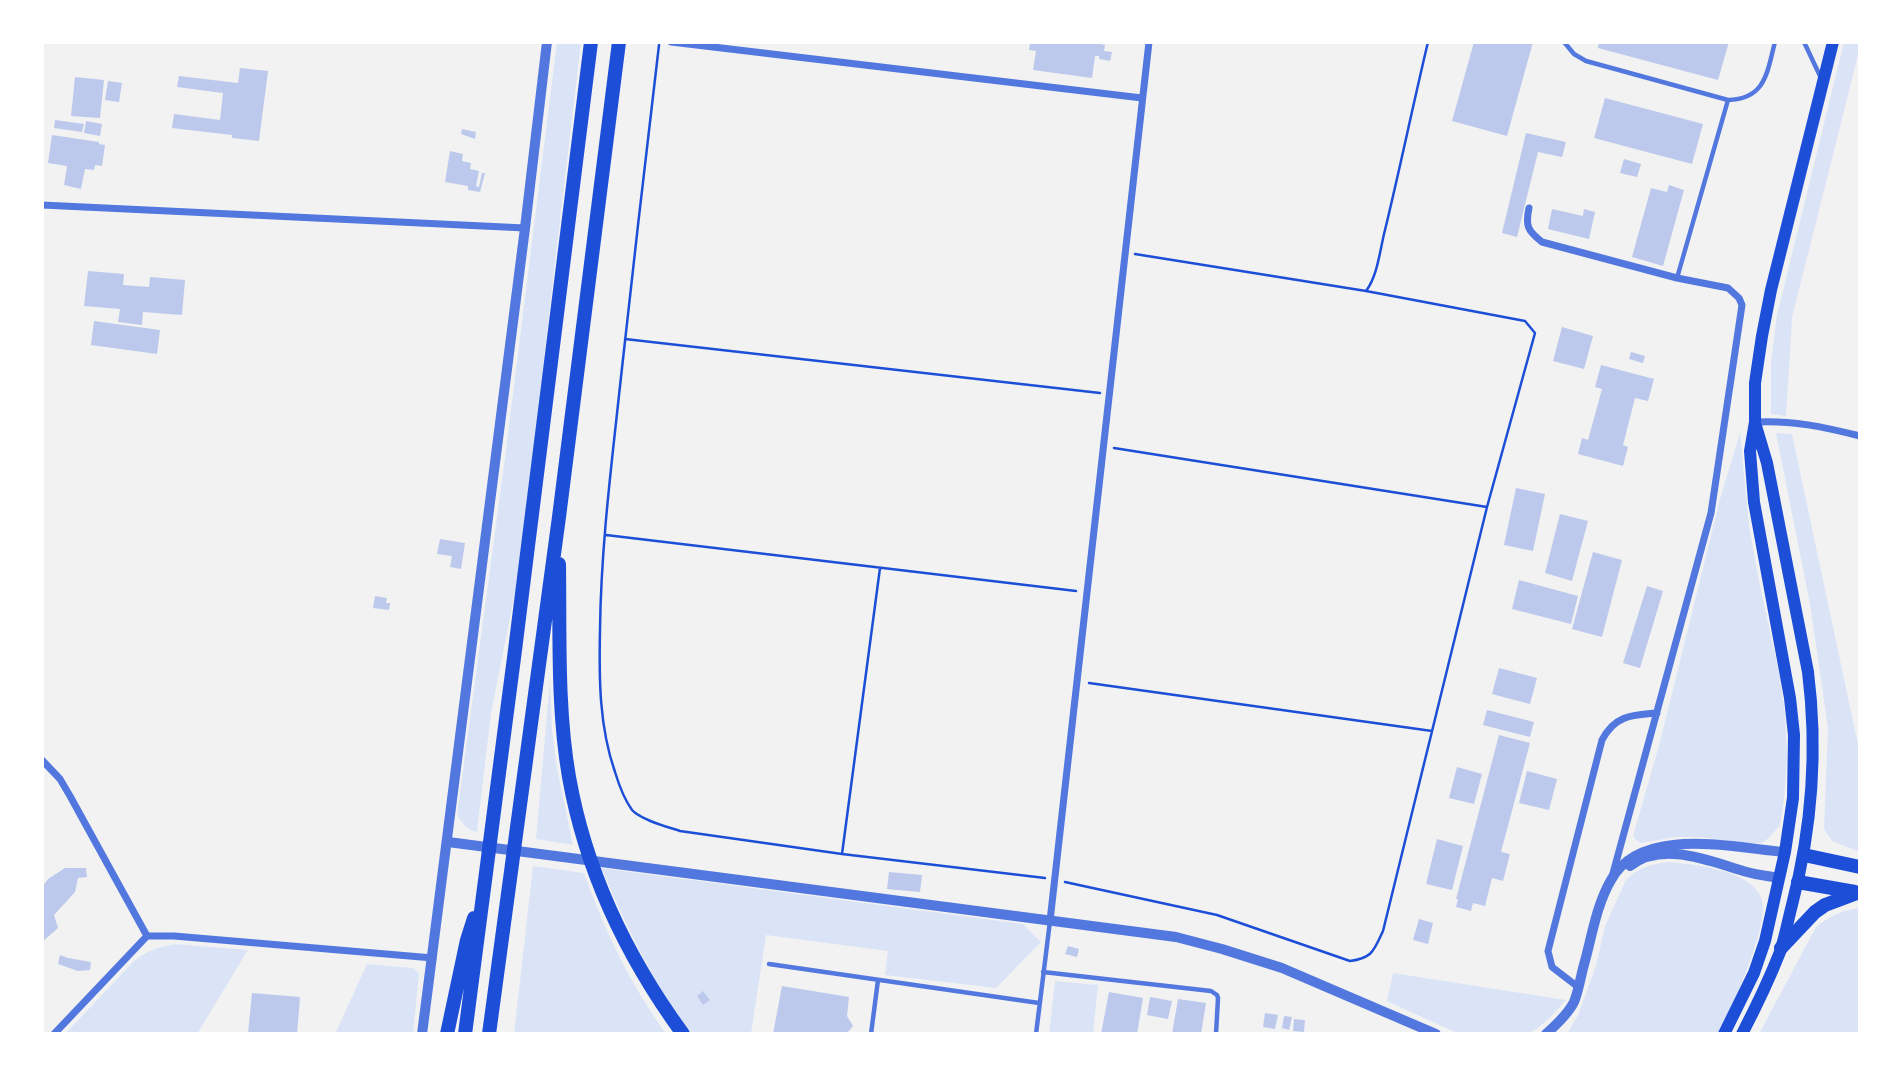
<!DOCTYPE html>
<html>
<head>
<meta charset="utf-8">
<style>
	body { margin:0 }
	#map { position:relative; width:1902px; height:1076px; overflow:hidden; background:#f2f2f2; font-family:Barlow,sans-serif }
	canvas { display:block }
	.frame { position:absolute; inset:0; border:44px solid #fff; pointer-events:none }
</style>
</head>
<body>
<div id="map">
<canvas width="1902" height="1076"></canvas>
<div class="frame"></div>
</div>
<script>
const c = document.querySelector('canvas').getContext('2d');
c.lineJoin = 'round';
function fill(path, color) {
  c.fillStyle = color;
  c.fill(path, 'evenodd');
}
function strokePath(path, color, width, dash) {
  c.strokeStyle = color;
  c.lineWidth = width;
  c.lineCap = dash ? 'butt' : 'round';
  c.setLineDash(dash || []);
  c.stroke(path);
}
fill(new Path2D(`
	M 557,42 L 581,42 L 518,578 L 491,713 L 477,832 C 467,830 463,824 457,815 L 504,465 Z
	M 1844,42 L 1860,42 L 1860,47 L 1792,318 L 1786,416 L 1771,414 L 1771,362 L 1777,315 Z
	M 1740,433 L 1749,526 L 1759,581 L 1779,673 L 1785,713 L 1787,756 L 1784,800 L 1780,825 L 1769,838 L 1761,843 L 1750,844 L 1698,837 L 1676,837 L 1641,843 L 1636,840 L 1633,836 L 1660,742 L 1720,499 Z
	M 1776,433 L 1792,434 L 1860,754 L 1860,852 L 1832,841 L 1824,829 L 1828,728 L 1810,604 Z
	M 550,680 L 552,730 L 557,768 L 573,845 L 536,839 Z
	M 1668,862 C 1693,864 1750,870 1761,897 C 1772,922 1731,1009 1718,1034 L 1567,1034 L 1578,1015 L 1596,966 L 1605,926 L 1625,882 C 1635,868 1652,864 1668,862 Z
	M 533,866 L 584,873 C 604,930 631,985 666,1034 L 514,1034 Z
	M 601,868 L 1023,924 L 1041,942 L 996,988 L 885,975 L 888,951 L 766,935 L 751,1034 L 693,1034 C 652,984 627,926 601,868 Z
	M 1860,908 L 1860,1034 L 1759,1034 L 1816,927 C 1830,916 1842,910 1860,908 Z
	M 175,944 L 248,950 L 197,1034 L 65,1034 L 134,961 C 148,950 159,947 175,944 Z
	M 367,964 L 413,968 L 419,973 L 413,1034 L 335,1034 Z
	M 1393,973 L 1566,1000 C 1555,1012 1543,1027 1527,1034 L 1459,1034 L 1387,1001 Z
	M 1055,981 L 1098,985 L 1093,1034 L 1049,1034 Z`), '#dbe4f7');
fill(new Path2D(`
	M 1037,42 L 1101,42 L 1100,44 L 1105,45 L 1104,51 L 1112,52 L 1110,61 L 1099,59 L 1099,56 L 1095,56 L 1092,78 L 1033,70 L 1036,51 L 1029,50 L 1030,43 L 1036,44 Z
	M 1474,42 L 1533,42 L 1507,136 L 1452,121 Z
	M 1599,42 L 1729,42 L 1718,80 L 1598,48 Z
	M 240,68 L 268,71 L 259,141 L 232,138 L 232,135 L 172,128 L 174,114 L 220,120 L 223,93 L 177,87 L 179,76 L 238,83 Z
	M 75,77 L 104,80 L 100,118 L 71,116 Z
	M 108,81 L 122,83 L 119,102 L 105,100 Z
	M 1605,98 L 1703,124 L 1692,164 L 1594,138 Z
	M 55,120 L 84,124 L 82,132 L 54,128 Z
	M 86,121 L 102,124 L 100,136 L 84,133 Z
	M 462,129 L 476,132 L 475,139 L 461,134 Z
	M 1526,133 L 1566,142 L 1562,157 L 1538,152 L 1517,237 L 1502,233 Z
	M 52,135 L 99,142 L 99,144 L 105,145 L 102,166 L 95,165 L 94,170 L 85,169 L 81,189 L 64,185 L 67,166 L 48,163 Z
	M 450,151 L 463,154 L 462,161 L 471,163 L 470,169 L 479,171 L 476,186 L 479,187 L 482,173 L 485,173 L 480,192 L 468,190 L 468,186 L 445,182 Z
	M 1624,159 L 1641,164 L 1637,177 L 1620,173 Z
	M 1669,185 L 1684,190 L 1663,266 L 1632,257 L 1651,188 L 1667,192 Z
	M 1552,209 L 1583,216 L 1584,209 L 1595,212 L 1589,239 L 1548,229 Z
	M 88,271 L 124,274 L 123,285 L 149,287 L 150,277 L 185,280 L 182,315 L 143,312 L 142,325 L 118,322 L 120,309 L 84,306 Z
	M 94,321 L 160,330 L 157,354 L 91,345 Z
	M 1562,327 L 1593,336 L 1584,369 L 1553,361 Z
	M 1631,352 L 1645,356 L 1643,363 L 1629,359 Z
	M 1601,365 L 1654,379 L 1648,401 L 1635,398 L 1623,445 L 1628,447 L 1623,466 L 1578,454 L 1582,438 L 1588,440 L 1602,389 L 1595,387 Z
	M 1516,488 L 1545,494 L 1533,551 L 1504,545 Z
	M 1560,514 L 1588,521 L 1572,581 L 1545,573 Z
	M 440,539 L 465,543 L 461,569 L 450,567 L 452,556 L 437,554 Z
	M 1593,552 L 1622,560 L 1602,637 L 1572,629 Z
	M 1519,580 L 1578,596 L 1571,624 L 1512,609 Z
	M 1647,586 L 1663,591 L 1640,668 L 1623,663 Z
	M 375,596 L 387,598 L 386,603 L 390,603 L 389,610 L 373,608 Z
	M 1499,668 L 1537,678 L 1530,704 L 1492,694 Z
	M 1487,710 L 1534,722 L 1530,737 L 1483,725 Z
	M 1499,735 L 1530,743 L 1501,852 L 1510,854 L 1503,881 L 1492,878 L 1485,906 L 1473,903 L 1471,911 L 1456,907 L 1458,899 L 1456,899 Z
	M 1457,767 L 1482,774 L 1474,804 L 1449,798 Z
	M 1527,771 L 1557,779 L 1549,810 L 1519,803 Z
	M 1437,839 L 1463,846 L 1452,890 L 1426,884 Z
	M 65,868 L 86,868 L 87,877 L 78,878 L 75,892 L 54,915 L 58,928 L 42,942 L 42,887 L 48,879 Z
	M 889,872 L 922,875 L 920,892 L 887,889 Z
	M 1419,919 L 1433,923 L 1428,944 L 1413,940 Z
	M 1068,946 L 1079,949 L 1077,957 L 1065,954 Z
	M 60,955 L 68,958 L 91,962 L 90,970 L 78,971 L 58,964 Z
	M 782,986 L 849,997 L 847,1016 L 853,1026 L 846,1034 L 773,1034 Z
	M 703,991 L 710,1000 L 703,1005 L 697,996 Z
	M 1109,992 L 1143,998 L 1137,1034 L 1101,1034 Z
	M 252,993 L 300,997 L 297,1034 L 248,1034 Z
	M 1150,997 L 1172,1001 L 1168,1019 L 1147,1015 Z
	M 1178,999 L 1206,1003 L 1201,1034 L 1172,1034 Z
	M 1265,1013 L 1278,1015 L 1275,1029 L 1263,1027 Z
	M 1284,1016 L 1292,1017 L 1289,1030 L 1282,1028 Z
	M 1294,1019 L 1305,1020 L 1304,1032 L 1293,1031 Z`), '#bdc9ec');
strokePath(new Path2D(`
	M 659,45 C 646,156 633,266 621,377 C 612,461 601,545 600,630 C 599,678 599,726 615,772 C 619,785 624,799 632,810 C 641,820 668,827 680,831 L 842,854 L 1045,878
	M 1135,254 L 1366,291 C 1378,275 1380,249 1385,230 C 1400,168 1413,105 1428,42
	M 625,339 L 1100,393
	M 1114,448 L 1487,507
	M 606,535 L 1076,591
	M 1089,683 L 1432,731
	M 842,854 L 880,568
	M 1065,882 L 1217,915 L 1350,961 C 1373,958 1374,950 1383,931 L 1487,507 L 1535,333 L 1525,321 L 1366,291`), '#1d4ed8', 2.5);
strokePath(new Path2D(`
	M 1564,42 L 1574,54 L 1586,61 L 1728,100 C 1766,99 1767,72 1775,42
	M 1804,42 L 1820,76
	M 1677,278 L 1728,100
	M 769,964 L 1039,1003
	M 1043,972 L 1211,991 L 1217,995 L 1218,998 L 1216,1034
	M 871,1034 L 878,980
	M 1036,1034 L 1050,921`), '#5277de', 4.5);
strokePath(new Path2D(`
	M 671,42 L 1142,98
	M 42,205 L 525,228
	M 1529,208 C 1525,226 1528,231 1542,242 L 1677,278 L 1728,288 L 1739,298 L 1742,305 L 1711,513 L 1612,877
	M 1755,422 C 1792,420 1824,427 1860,436
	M 42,760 L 60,779 L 70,796 L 147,936
	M 1050,921 L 1149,42
	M 1578,987 L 1552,967 L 1548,951 L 1602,740 C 1615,715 1632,715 1657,713
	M 54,1034 L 147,936 L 174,936 L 433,958`), '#5277de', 7);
strokePath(new Path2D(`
	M 448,842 L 1176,937 L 1222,949 L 1282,968 L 1436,1034
	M 1630,866 C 1663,840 1712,862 1747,872 C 1757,875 1768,876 1779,878
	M 422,1034 L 525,228 L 547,42
	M 1546,1034 C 1555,1026 1568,1014 1574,1002 C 1579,990 1581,974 1585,961 C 1592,935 1597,904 1611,880 C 1641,825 1733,848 1785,852`), '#5277de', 10);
strokePath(new Path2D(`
	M 1724,1034 L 1754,973 L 1765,941 L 1785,852 L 1793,798 L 1794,735 L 1790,698 L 1754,502 L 1750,451 L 1755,422 L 1755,383 L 1762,336 L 1771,290 L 1833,42
	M 1742,1034 C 1756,1007 1769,980 1780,952 C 1785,937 1788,920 1792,905 C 1812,828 1818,751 1808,672 L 1767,463 L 1756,426`), '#1d4ed8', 12);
strokePath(new Path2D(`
	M 559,564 C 560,634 557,708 569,777 C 586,873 626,956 683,1034
	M 1804,855 L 1860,867
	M 1798,882 L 1855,892
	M 1781,948 L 1815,912 L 1825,905 L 1857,893
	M 447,1034 L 467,940 L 474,918
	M 465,1034 L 515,650 L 591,42
	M 489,1034 L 559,517 L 619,42`), '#1d4ed8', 14);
</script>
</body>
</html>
